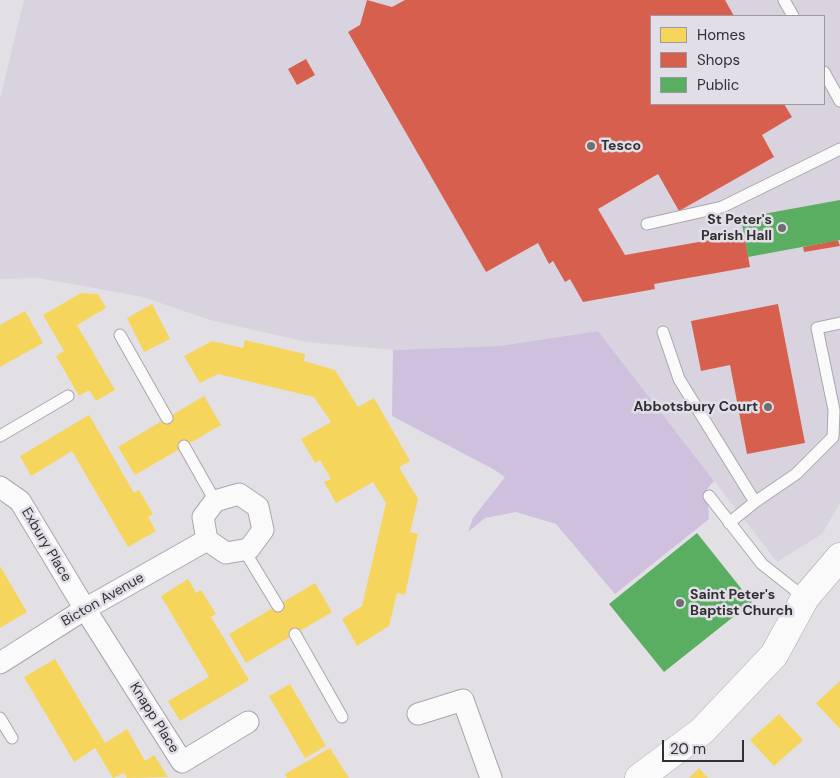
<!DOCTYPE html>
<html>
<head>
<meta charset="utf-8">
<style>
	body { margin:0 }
	#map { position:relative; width:840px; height:778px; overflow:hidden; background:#e2e0e5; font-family:"DM Sans",sans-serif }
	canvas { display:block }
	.legend { position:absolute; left:650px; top:15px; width:175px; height:90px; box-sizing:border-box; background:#e2dee7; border:1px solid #9c989f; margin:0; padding:6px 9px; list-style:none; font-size:15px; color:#323033 }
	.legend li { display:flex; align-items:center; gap:10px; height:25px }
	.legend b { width:25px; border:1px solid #9c989f }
	.scale { position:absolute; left:662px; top:740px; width:82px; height:22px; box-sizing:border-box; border:2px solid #323033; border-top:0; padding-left:6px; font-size:15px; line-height:18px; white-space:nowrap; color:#323033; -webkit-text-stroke:4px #e2dee7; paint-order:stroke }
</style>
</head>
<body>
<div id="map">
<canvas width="840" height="778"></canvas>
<ul class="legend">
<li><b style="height:14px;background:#f6d55c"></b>Homes</li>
<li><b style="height:14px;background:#d6604d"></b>Shops</li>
<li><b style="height:14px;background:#5aae61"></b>Public</li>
</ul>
<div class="scale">20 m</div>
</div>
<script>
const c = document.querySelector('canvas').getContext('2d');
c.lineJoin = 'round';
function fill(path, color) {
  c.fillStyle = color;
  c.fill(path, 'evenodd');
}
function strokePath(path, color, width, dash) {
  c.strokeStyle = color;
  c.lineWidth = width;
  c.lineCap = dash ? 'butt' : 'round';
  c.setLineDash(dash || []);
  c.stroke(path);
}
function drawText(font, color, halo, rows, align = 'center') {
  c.font = font + ' "DM Sans",sans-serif';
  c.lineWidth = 5;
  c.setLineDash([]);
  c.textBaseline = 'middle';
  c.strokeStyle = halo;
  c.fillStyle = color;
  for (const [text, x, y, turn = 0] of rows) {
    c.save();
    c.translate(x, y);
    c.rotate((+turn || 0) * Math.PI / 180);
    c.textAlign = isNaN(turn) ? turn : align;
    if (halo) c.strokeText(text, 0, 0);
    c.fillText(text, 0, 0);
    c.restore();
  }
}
fill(new Path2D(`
	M 24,0 L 840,0 L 840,503 L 822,534 L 777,562 L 598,331 L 499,346 L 393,350 L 307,342 L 210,320 L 143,297 L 38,278 L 0,279 L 0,98 ZM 651,16 L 824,16 L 824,104 L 651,104 Z`), '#d9d3df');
fill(new Path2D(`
	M 598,331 L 714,481 L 707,489 L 709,519 L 615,594 L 556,524 L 516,512 L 485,518 L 468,532 L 473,518 L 505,477 L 493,469 L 392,416 L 393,350 L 499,346 Z`), '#cfc0dd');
fill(new Path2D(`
	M 81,293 L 98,294 L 106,308 L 77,325 L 115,390 L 96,401 L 89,390 L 79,396 L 56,356 L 64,351 L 43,315 Z
	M 152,304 L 170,339 L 144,352 L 127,318 Z
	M 25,311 L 43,343 L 0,367 L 0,325 Z
	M 245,340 L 305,354 L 304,361 L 335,370 L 358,407 L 374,398 L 410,461 L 399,467 L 418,499 L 410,532 L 418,534 L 405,595 L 397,593 L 389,626 L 357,646 L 342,619 L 362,606 L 386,503 L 373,482 L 336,503 L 324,482 L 331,479 L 320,460 L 315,463 L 301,439 L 331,422 L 314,397 L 218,374 L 200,383 L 184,356 L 212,341 L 243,348 Z
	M 204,396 L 221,425 L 135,475 L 118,447 Z
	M 89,415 L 134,493 L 139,490 L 153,514 L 148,517 L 156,531 L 128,547 L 72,451 L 31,476 L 20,456 Z
	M 0,566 L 27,612 L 0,628 Z
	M 188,579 L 196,593 L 201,590 L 216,614 L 211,617 L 249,680 L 180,721 L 168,701 L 209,677 L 161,596 Z
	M 315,583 L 332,612 L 246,663 L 229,634 Z
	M 55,659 L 105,743 L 127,729 L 145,761 L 154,755 L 168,777 L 127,778 L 124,773 L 113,778 L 95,748 L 74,762 L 24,677 Z
	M 840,681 L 840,729 L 816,703 Z
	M 290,684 L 326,746 L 305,758 L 269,696 Z
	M 779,714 L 803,740 L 774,766 L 750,740 Z
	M 330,748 L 349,778 L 287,778 L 285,774 Z
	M 699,768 L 708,778 L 689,778 Z`), '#f6d55c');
fill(new Path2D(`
	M 367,0 L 392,7 L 405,0 L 725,0 L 734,16 L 651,16 L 651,104 L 784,104 L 792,117 L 762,135 L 774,157 L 679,211 L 658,174 L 598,209 L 625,255 L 744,234 L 750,267 L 654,284 L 655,289 L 583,302 L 570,279 L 565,282 L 553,261 L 549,264 L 538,243 L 486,272 L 348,32 L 360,25 Z
	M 306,59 L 315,75 L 297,85 L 288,69 Z
	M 838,240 L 840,246 L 804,252 L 803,247 Z
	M 778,304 L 805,443 L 747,454 L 730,365 L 701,371 L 691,321 Z`), '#d6604d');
fill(new Path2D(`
	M 840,200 L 840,240 L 748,257 L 741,218 Z
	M 697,533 L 752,602 L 664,672 L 609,604 Z`), '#5aae61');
const service = new Path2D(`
	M 784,0 L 793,16
	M 824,72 L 840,101
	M 647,224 L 722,207 L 840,149
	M 663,332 L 679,379 L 755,502
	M 120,335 L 167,418
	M 0,436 L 68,396
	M 184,446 L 215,501
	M 709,496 L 762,564 L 805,598
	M 729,523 L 755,502 L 796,474 L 833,437 L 834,410 L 817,328 L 840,323
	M 244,550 L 278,606
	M 295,634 L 342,717
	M 0,718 L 12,738`);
const minor = new Path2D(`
	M 0,487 L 20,501 L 85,609 L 182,762 L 248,722
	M 239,494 L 258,507 L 263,530 L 249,549 L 226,553 L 207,540 L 203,517 L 215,501 Z
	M 0,663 L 85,609 L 207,540
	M 418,714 L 463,700 L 491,778`);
const tertiary = new Path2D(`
	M 639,778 L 702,731 L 774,655 L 805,598 L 840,557`);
strokePath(service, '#a9a7ab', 13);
strokePath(minor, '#a9a7ab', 23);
strokePath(tertiary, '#a9a7ab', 29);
strokePath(service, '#fbfafb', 11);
strokePath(minor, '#fbfafb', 21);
strokePath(tertiary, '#fbfafb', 28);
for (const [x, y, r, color] of [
	[591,146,5,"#706e71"],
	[782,228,5,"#706e71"],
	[768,407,5,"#706e71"],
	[680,603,5,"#706e71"]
]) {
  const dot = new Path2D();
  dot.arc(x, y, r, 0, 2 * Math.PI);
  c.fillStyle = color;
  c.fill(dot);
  strokePath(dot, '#e2dee7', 2);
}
drawText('bold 14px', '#323033', '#e2dee7', [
	["Tesco",601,146],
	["St Peter's",772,220,"right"],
	["Parish Hall",772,236,"right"],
	["Abbotsbury Court",758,407,"right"],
	["Saint Peter's",690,595],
	["Baptist Church",690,611]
], 'left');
drawText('14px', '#323033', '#e2dee7', [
	["Exbury Place",46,545,59],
	["Bicton Avenue",103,600,-30],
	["Knapp Place",154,718,58]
]);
</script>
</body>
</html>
